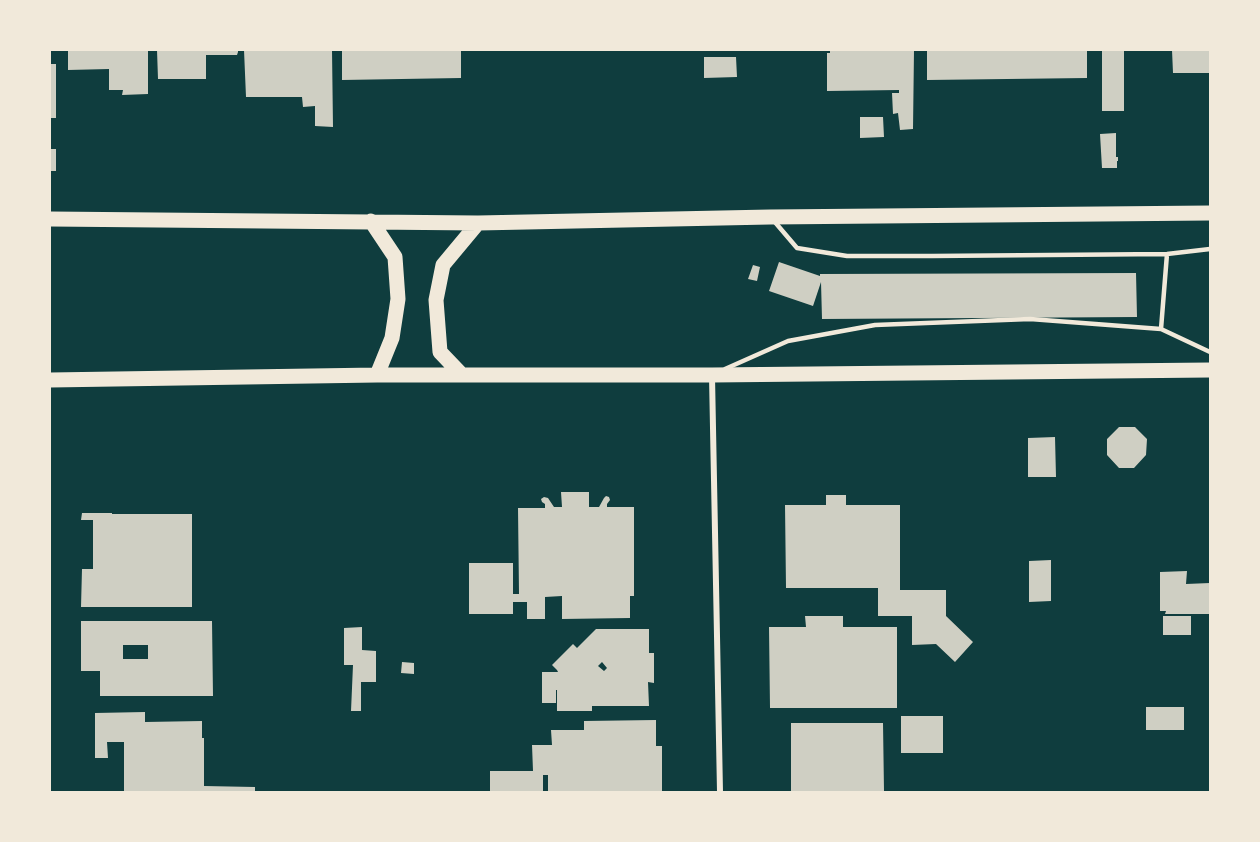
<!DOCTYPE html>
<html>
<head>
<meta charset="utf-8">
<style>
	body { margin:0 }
	#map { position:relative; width:1260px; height:842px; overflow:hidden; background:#0f3d3e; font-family:"Source Sans 3",sans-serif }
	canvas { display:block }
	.frame { position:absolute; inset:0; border:51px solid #f1e9da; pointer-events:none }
</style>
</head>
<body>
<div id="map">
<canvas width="1260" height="842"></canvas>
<div class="frame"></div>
</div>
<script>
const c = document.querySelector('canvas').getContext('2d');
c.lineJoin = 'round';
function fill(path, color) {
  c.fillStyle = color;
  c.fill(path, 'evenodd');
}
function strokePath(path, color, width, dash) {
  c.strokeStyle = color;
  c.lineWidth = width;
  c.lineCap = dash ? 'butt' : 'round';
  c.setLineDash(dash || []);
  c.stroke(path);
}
fill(new Path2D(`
	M 68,50 L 148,50 L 148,94 L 122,95 L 123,90 L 109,90 L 109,69 L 68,70 Z
	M 157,50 L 238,50 L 238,52 L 237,55 L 206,55 L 206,79 L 158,79 Z
	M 244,50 L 332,50 L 333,127 L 315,126 L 315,106 L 303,107 L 302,97 L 246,97 Z
	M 342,50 L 461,50 L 461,78 L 342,80 Z
	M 830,50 L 914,50 L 913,129 L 900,130 L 898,113 L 893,114 L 892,93 L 899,93 L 899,90 L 827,91 L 827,53 L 830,53 Z
	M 927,50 L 1087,50 L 1087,78 L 927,80 Z
	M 1102,50 L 1124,50 L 1124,111 L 1102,111 Z
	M 1172,50 L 1210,50 L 1210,73 L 1173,73 Z
	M 704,57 L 736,57 L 737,77 L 704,78 Z
	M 50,64 L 56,64 L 56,118 L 50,118 Z
	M 860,117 L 883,117 L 884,137 L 860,138 Z
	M 1116,133 L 1116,157 L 1118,157 L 1118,161 L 1117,161 L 1117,168 L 1102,168 L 1100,134 Z
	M 50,149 L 56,149 L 56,171 L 50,171 Z
	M 779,262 L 820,276 L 820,274 L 1136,273 L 1137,317 L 822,319 L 821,282 L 813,306 L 769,291 Z
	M 753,265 L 760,267 L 757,281 L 748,279 Z
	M 1119,427 L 1135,427 L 1147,439 L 1146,455 L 1134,468 L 1119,468 L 1107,455 L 1107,439 Z
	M 1055,437 L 1056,477 L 1028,477 L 1028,438 Z
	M 561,492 L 589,492 L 589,507 L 599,507 L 604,498 L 606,496 L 609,497 L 610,500 L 607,504 L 607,507 L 634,507 L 634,596 L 630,596 L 630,618 L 562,619 L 562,596 L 545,597 L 545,619 L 527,619 L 527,602 L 513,602 L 513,614 L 469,614 L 469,563 L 513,563 L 513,594 L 519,594 L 518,508 L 545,508 L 545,504 L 542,502 L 541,499 L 544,497 L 548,498 L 554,507 L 562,507 Z
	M 826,495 L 846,495 L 846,505 L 900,505 L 900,590 L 946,590 L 946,616 L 973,642 L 955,662 L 936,644 L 912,645 L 912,616 L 878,616 L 878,588 L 786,588 L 785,505 L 826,505 Z
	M 82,513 L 112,513 L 112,514 L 192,514 L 192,607 L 81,607 L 82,569 L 93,569 L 93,520 L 81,520 Z
	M 1051,560 L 1051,601 L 1029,602 L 1029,561 Z
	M 1187,571 L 1186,584 L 1210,583 L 1210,614 L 1165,614 L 1166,611 L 1160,611 L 1160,572 Z
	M 805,616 L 843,616 L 843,627 L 897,627 L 897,708 L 770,708 L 769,627 L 806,627 Z
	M 1163,616 L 1191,616 L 1191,635 L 1163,635 Z
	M 81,621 L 212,621 L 213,696 L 100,696 L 100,671 L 81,671 ZM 123,645 L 148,645 L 148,659 L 123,659 Z
	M 362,627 L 362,650 L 376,651 L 376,682 L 361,682 L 361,711 L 351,711 L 353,665 L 344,665 L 344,628 Z
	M 596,629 L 649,629 L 649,653 L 654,653 L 654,683 L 648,682 L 649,706 L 592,706 L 592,711 L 557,711 L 557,690 L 556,690 L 556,703 L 542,703 L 542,672 L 558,672 L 557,670 L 552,665 L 573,644 L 577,648 ZM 602,662 L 607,668 L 604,671 L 598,666 Z
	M 402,662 L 414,663 L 414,674 L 401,673 Z
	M 1146,707 L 1184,707 L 1184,730 L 1146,730 Z
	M 145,712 L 145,722 L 202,721 L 202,738 L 204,738 L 204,786 L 255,787 L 255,792 L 124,792 L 124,742 L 107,742 L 108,758 L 95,758 L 95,713 Z
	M 901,716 L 943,716 L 943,753 L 901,753 Z
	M 656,720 L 656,746 L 662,746 L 662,792 L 548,792 L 548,775 L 543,775 L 543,792 L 490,792 L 490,771 L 533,771 L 532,745 L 552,745 L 551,730 L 584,730 L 584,721 Z
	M 791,723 L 883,723 L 884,791 L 791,792 Z`), '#cfcfc3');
strokePath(new Path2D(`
	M 774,221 L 797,248 L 847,256 L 932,256 L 1167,254 L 1210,249
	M 1161,329 L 1167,254
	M 725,369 L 788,341 L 875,325 L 1030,319 L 1161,329 L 1210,352`), '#f1e9da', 4.5);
strokePath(new Path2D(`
	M 712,376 L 720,792`), '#f1e9da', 6);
strokePath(new Path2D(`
	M 50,219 L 478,223 L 770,217 L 1210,213
	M 371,221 L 395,257 L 398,299 L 392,338 L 377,375
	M 462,375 L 440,352 L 436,300 L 443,265 L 478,223
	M 50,380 L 377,375 L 712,375 L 1210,370`), '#f1e9da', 15);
</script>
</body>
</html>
